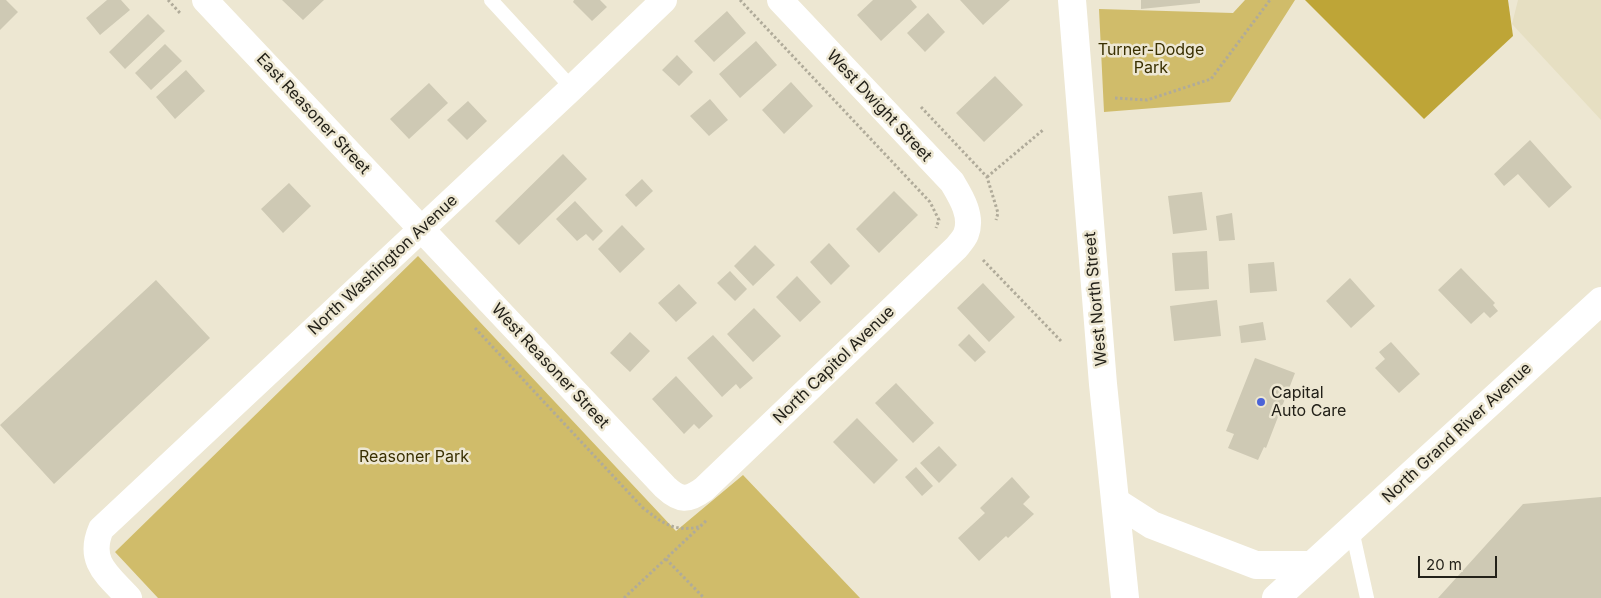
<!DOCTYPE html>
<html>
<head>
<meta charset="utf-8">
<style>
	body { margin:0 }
	#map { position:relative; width:1601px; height:598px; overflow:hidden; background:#ede7d2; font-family:Inter,sans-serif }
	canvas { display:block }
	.scale { position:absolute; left:1418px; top:556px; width:79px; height:22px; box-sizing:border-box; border:2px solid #232119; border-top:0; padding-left:6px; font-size:15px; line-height:18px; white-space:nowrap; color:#232119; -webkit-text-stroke:4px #ede7d2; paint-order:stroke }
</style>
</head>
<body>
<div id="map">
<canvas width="1601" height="598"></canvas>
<div class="scale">20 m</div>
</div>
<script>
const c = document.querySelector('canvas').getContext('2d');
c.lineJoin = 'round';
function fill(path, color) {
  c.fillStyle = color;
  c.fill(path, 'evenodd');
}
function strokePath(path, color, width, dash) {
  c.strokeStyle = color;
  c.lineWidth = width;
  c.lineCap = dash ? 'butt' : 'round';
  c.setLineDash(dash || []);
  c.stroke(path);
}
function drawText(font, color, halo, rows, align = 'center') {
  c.font = font + ' Inter,sans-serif';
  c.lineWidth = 5;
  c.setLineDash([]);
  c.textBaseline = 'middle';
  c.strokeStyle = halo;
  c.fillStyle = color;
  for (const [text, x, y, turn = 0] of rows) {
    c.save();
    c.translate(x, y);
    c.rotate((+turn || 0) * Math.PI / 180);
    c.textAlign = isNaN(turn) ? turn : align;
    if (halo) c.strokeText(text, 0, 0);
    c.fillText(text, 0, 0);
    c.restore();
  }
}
fill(new Path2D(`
	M 1518,0 L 1601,0 L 1601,120 L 1512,24 Z`), '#e6dfc2');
fill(new Path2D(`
	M 1245,0 L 1295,0 L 1230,102 L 1104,112 L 1099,9 L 1233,13 Z
	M 418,256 L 676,531 L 743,475 L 860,598 L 158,598 L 115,552 Z`), '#d0bc6a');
fill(new Path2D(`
	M 1305,0 L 1508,0 L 1513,36 L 1424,119 Z`), '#bea537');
fill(new Path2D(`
	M 0,0 L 6,0 L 18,12 L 0,30 Z
	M 107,0 L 121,0 L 130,10 L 100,35 L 86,18 Z
	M 282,0 L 324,0 L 303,20 Z
	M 574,0 L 600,0 L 607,7 L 592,21 L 573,2 Z
	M 873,0 L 911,0 L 917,7 L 881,41 L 857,15 Z
	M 960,0 L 1010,0 L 983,25 Z
	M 1141,0 L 1200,0 L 1200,3 L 1141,9 Z
	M 727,11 L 746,33 L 714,62 L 694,41 Z
	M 928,13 L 945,32 L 925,52 L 907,33 Z
	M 148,14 L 165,31 L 125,69 L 109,52 Z
	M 756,41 L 777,65 L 740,98 L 719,74 Z
	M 165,44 L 182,61 L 151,90 L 135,73 Z
	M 677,55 L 693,72 L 679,86 L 662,70 Z
	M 186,70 L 205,91 L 175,119 L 156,97 Z
	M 995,76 L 1023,105 L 984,142 L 956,113 Z
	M 791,82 L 813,106 L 784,134 L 762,110 Z
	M 429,83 L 448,103 L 409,139 L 390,119 Z
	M 710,99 L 728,120 L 709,136 L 690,116 Z
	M 468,101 L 487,121 L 467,140 L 447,120 Z
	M 1530,140 L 1572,187 L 1549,208 L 1518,174 L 1504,186 L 1494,174 Z
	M 563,154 L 587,179 L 519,245 L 495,221 Z
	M 642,179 L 653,191 L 636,207 L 625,195 Z
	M 289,183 L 311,206 L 283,233 L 261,209 Z
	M 894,191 L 918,215 L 879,253 L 856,229 Z
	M 1202,192 L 1207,230 L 1173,234 L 1168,196 Z
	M 575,201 L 603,231 L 593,241 L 586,234 L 577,241 L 556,219 Z
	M 1232,213 L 1235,240 L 1219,241 L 1216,216 Z
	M 622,225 L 645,249 L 620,273 L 598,249 Z
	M 829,243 L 850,266 L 831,285 L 810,262 Z
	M 755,245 L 775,265 L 753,286 L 734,266 Z
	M 1207,251 L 1209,289 L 1175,291 L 1172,253 Z
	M 1274,262 L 1277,291 L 1250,293 L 1248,264 Z
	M 1461,268 L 1495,303 L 1493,305 L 1498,311 L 1490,318 L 1484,312 L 1471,324 L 1438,290 Z
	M 730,271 L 747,289 L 735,301 L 717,283 Z
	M 797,276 L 821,302 L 800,322 L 776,297 Z
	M 1350,278 L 1375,306 L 1351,328 L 1326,301 Z
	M 156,280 L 210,338 L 54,484 L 0,425 Z
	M 983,283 L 1015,317 L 989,342 L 957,308 Z
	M 679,284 L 697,303 L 676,322 L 658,303 Z
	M 1217,300 L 1221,336 L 1174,341 L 1170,306 Z
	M 754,308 L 781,336 L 753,362 L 727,334 Z
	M 1263,322 L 1266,340 L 1241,343 L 1239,326 Z
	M 630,332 L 650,351 L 630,372 L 610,353 Z
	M 969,334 L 986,352 L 975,362 L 958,345 Z
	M 713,335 L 753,378 L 740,389 L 736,384 L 722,397 L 687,358 Z
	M 1391,342 L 1420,374 L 1399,393 L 1375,368 L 1385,359 L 1379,352 Z
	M 1255,358 L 1295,373 L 1266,448 L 1264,447 L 1258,460 L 1228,448 L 1234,434 L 1226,431 Z
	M 676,376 L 713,416 L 699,429 L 694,424 L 684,434 L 652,399 Z
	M 896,383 L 934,423 L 913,443 L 875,403 Z
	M 857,418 L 898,460 L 874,484 L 833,442 Z
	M 939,446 L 957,465 L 939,483 L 920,463 Z
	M 916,467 L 933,486 L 922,496 L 905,477 Z
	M 1012,477 L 1030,497 L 1023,504 L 1034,514 L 1008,538 L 1006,536 L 979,561 L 958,538 L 985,513 L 980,508 Z
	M 1601,497 L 1601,598 L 1438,598 L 1523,504 Z`), '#cec9b4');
strokePath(new Path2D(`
	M 168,0 L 180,13
	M 740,0 L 930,202 L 939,220 L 936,228
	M 1115,98 L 1147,100 L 1211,79 L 1270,0
	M 921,107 L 987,177 L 998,213 L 996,220
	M 987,177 L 1043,130
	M 983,260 L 1061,341
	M 475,328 L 643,508 C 663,523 673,532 699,527
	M 666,559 L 704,598
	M 624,598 L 707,520`), '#b0ab9a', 3, [2.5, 2.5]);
strokePath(new Path2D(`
	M 491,0 L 572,88
	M 1352,530 L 1367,598`), '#fff', 14);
strokePath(new Path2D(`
	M 205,0 L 665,487 C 680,501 688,501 704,489 L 957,247 C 960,243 964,239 966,234 C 973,216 961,197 952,182 L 780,0
	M 129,598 C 108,575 87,562 101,529 L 572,88 L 664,0`), '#fff', 26);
strokePath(new Path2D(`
	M 1116,502 L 1152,525 L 1256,565 L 1311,565
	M 1276,598 L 1601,301`), '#fff', 28);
strokePath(new Path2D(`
	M 1072,0 L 1103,384 L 1125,598`), '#fff', 28);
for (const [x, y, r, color] of [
	[1261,402,5,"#4b63d8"]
]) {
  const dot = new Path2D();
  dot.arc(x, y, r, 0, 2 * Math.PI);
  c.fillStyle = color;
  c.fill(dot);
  strokePath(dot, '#ede7d2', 2);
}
drawText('16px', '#392f00', '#ede7d2', [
	["Turner-Dodge",1151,50],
	["Park",1151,68],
	["Reasoner Park",414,457]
]);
drawText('16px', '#232119', '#ede7d2', [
	["West Dwight Street",879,106,47],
	["East Reasoner Street",313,114,47],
	["North Washington Avenue",383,265,-43],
	["West North Street",1096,299,-95],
	["North Capitol Avenue",834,365,-44],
	["West Reasoner Street",550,366,47],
	["North Grand River Avenue",1457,433,-43]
]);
drawText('16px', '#232119', '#ede7d2', [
	["Capital",1271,393],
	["Auto Care",1271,411]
], 'left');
</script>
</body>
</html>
